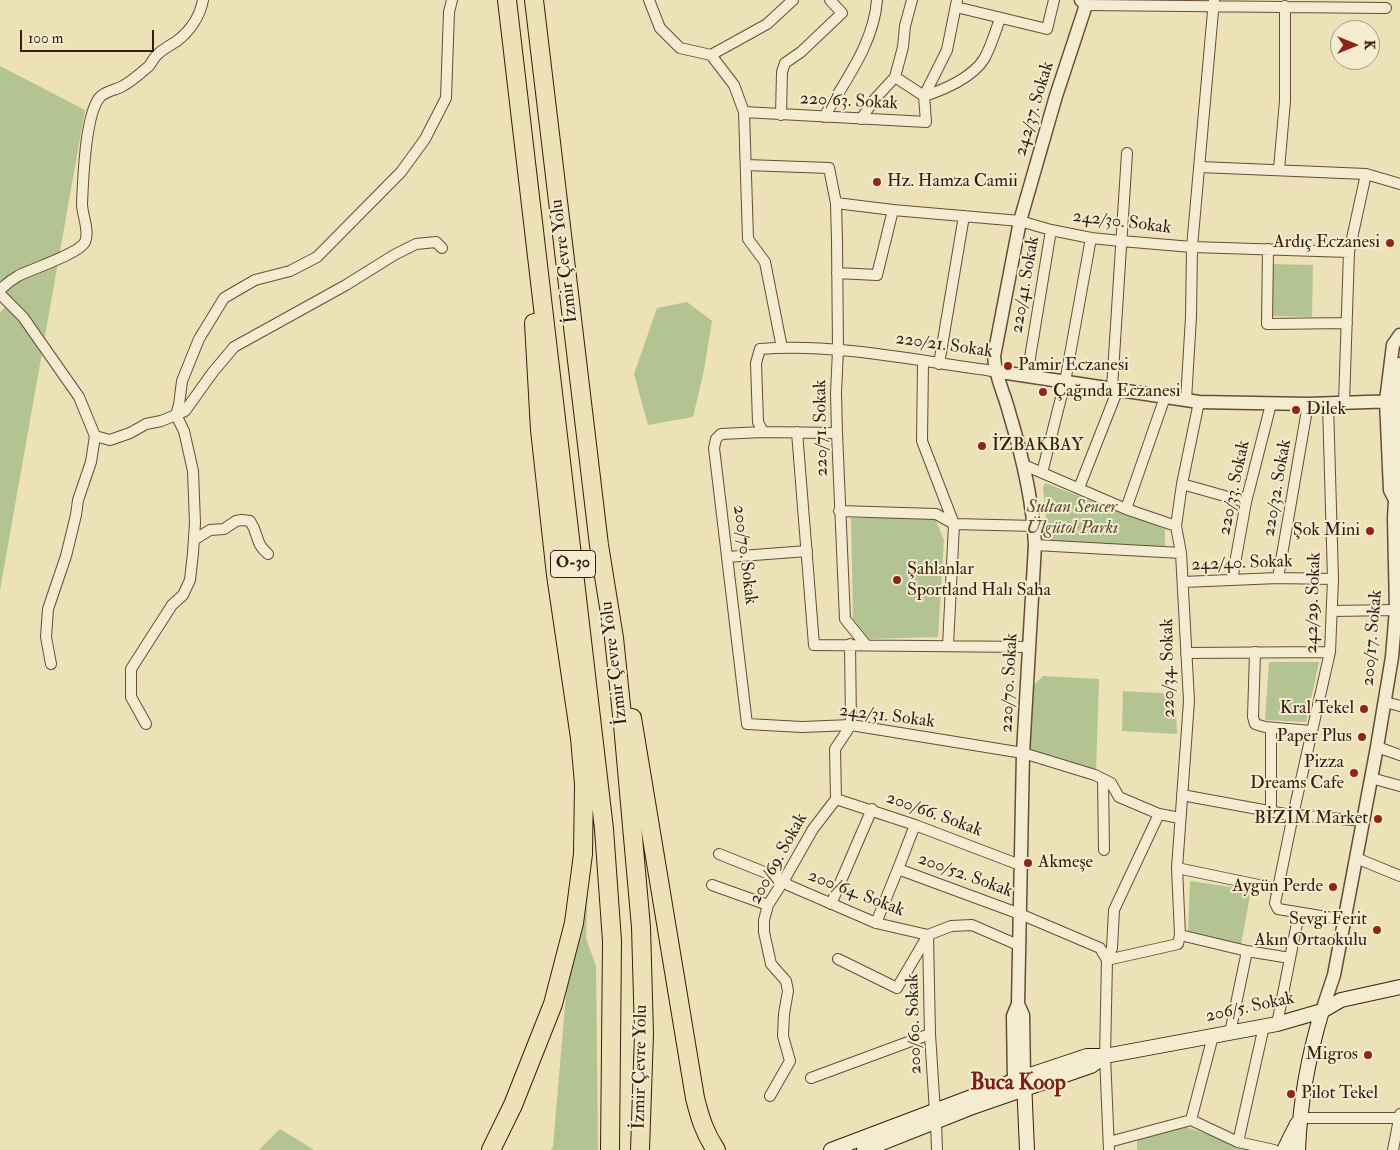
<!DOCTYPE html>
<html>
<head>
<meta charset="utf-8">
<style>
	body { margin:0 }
	#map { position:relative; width:1400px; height:1150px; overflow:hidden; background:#ece1b7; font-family:"IM FELL Double Pica",serif }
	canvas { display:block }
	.north { position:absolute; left:1330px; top:20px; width:50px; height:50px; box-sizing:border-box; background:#f3ecd0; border:1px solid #a89982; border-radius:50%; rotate:90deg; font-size:14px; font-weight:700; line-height:20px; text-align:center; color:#381d0e }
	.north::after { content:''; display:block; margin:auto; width:18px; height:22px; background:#8f2418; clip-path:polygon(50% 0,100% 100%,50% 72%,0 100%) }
	.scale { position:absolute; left:20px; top:30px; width:134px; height:22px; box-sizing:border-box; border:2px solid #381d0e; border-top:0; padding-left:6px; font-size:15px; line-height:18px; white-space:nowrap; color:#381d0e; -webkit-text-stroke:4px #f3ecd0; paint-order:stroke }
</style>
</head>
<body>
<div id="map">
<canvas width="1400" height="1150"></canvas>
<div class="north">K</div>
<div class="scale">100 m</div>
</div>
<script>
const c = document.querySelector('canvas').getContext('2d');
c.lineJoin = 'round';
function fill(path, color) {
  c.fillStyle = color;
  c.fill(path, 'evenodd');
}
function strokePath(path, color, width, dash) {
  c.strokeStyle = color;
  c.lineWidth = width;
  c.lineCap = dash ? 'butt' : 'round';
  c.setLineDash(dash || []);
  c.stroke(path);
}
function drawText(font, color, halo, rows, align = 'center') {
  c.font = font + ' "IM FELL Double Pica",serif';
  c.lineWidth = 4;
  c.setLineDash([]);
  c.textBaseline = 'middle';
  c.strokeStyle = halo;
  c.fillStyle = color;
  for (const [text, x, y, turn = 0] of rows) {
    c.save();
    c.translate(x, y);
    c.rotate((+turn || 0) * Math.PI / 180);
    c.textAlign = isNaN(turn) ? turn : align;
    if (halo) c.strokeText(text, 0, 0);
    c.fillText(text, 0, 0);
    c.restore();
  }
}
fill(new Path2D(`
	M 0,66 L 85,110 L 0,590 L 0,313 L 5,307 L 0,301 Z
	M 1271,264 L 1313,265 L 1312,317 L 1270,316 Z
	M 687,302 L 712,321 L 704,370 L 693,417 L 648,425 L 634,374 L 657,308 Z
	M 1045,483 L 1165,529 L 1165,550 L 1048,540 L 1043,488 Z
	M 933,514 L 944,540 L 938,637 L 869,639 L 853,619 L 851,518 Z
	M 1269,662 L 1319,662 L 1306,722 L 1265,720 Z
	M 1043,676 L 1099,679 L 1096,773 L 1030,750 L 1033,686 Z
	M 1123,691 L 1175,694 L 1177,734 L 1122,731 Z
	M 1190,881 L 1251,890 L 1241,945 L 1188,933 Z
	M 588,882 L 586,938 L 596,966 L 598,1150 L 551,1150 L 553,1146 L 568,971 Z
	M 1186,1127 L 1255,1150 L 1137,1150 L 1137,1139 Z
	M 280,1129 L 314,1150 L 259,1150 Z`), '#b3c492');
const minor = new Path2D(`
	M 649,0 L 660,28 L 680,48 L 711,55 L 734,85 L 744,112 L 748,239 L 765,262 L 782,348
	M 1086,5 L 1386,8
	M 956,7 L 1047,29 L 1054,0
	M 711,55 L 767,24 L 793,0
	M 895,77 L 924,96 L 947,50 L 957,0
	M 744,112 L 926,122 L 924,96 C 944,90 973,77 984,59 C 991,47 995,32 1000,19
	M 781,115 L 782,72 L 785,63 L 801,52 L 842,13 L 830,0
	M 824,117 C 845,81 874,43 877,0
	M 861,119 L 874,100 L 895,77 L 903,47 L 905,26 L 912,0
	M 746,165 L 829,168 L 836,203 L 837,240 L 838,350 L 836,393 L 837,433 L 845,619 L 866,645
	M 1200,167 L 1366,174 L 1400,184
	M 1279,169 L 1285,101 L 1285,6
	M 836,203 L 893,210 L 1020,221 L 1051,230 L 1091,238 L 1121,241 L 1192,247 L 1349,252
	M 1268,249 L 1267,324 L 1347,323
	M 837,273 L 877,275 L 893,210
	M 0,290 C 5,285 11,280 18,276 C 31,269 79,254 85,242 C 90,231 82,215 82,204 C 83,181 85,111 101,96 C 107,91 115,90 121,87 C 131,82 141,73 149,66 C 152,62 154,57 158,54 C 163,49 171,45 177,41 C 190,31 200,16 203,0
	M 0,294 L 23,317 L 79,397 L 95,436 L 110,440 L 130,433 L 146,424 L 161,421 L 176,415 L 179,405 L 182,381 L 199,339 L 224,298 L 255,280 L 290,271 L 317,257 L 401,172 L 425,139 L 446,98 L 449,12 L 452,0
	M 923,362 L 922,441 L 954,524 L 948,646
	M 939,364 L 964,216
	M 1027,376 L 1051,230
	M 1112,388 L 1127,153
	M 1186,400 L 1191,317 L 1192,247 L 1214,0
	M 1344,403 L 1349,252 L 1366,174
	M 1328,404 L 1333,579 L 1330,652 L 1293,815 L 1275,903 L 1278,909 L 1345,920
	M 763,432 L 721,434 L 716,439 L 714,448 L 747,724 L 802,727 L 851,725 L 1023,753 L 1095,775 L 1111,783 L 1119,797 L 1159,814
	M 797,432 L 814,645 L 1029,647
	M 837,433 L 763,432 L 758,422 L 756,363 L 760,349 C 838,343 917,361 994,371
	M 1024,465 L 1126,509 L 1176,526
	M 1042,473 L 1065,382 L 1091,238
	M 1182,484 L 1246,502
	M 1079,488 L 1118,389
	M 1126,509 L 1165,397
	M 839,511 L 936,514 L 954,524 L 1035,526
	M 194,540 L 210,530 L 224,529 L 236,521 L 242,520 L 250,521 C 260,536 254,542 268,554
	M 1035,545 L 1181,553
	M 728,557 L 807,551
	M 1278,578 L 1308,404
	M 1232,580 L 1246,502 L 1271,404
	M 1183,582 L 1278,578 L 1333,579
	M 1332,611 L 1396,610 L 1400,612
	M 1255,652 L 1253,717 L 1255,724 L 1265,727 L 1311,731
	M 1186,653 L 1330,652
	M 51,664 L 46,637 L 48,609 L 66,556 L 76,515 L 78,500 L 91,462 L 95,436
	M 1385,702 L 1400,706
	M 146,724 L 131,697 L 131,669 L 172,605 L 183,595 L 190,580 L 193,553 L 195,523 L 193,471 L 184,431 L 176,415 L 185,411 L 213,372 L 234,347 L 346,285 L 394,255 L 416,244 L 436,242 L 442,248
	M 1271,728 L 1271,811
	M 1377,747 L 1400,755
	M 1371,778 L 1400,786
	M 1103,779 L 1104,850
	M 1182,795 L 1285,814 L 1363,821
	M 836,799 L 915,825 L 1020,865
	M 719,854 L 784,880 L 788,885 L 876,923 L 928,935 L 930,1034 L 935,1112
	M 1356,858 L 1400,876
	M 1177,868 L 1278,889
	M 898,869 L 1020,914 L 1100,948 L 1107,960
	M 712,885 L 768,905
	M 831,904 L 872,809
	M 876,923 L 898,869 L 915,825
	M 1180,935 L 1247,951 L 1290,958
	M 838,959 L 897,988 L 928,935 L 951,926 L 972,925 L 1018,945
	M 1107,960 L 1112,948 L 1114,910 L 1159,814 L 1180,818
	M 1277,1024 L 1299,913
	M 1230,1033 L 1247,951
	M 811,1078 L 930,1034
	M 770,1096 L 790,1061 L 783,1036 L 784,1014 L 788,991 L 786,981 L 771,964 L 764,932 L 764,920 L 768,905 L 784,880 L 813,829 L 836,799 L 835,749 L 851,725 L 850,644
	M 1299,1118 L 1399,1118
	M 1191,1120 L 1213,1036
	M 936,1122 L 937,1150
	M 1109,1142 L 1191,1120 L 1238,1142 L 1274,1150
	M 1238,1142 L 1264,1026
	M 1109,1150 L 1105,1056 L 1107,960 L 1178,944 L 1180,935 L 1177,868 L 1189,701 L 1181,553 L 1176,526 L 1182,484 L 1199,402
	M 1393,1150 L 1400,1114`);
const tertiary = new Path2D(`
	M 994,371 L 1199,402 L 1308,404 L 1396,401
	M 1395,500 L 1390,490 L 1386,401 L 1393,345 L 1400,335
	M 1322,1011 L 1334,975 L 1377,747 L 1392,657 L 1396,610 L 1394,518 L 1395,500 L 1399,494 L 1396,401 L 1400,364
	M 1024,1077 L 1023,1015 L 1018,1004 L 1023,753 L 1035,545 C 1033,499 1022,455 1009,412 C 1004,392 995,377 994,356 L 1020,221 L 1056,96 L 1086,5 L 1081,0
	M 1014,1081 L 1013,1016 L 1018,1004`);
const secondary = new Path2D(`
	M 1024,1081 L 1027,1150
	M 831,1150 L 1024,1077 L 1087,1056 L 1105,1056 L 1277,1024 L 1322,1011 L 1341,1000 L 1400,987
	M 864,1150 L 970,1108 L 1091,1066 L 1105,1056
	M 1284,1150 L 1297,1124
	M 1298,1150 C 1300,1103 1308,1057 1322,1011`);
const motorway = new Path2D(`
	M 507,0 L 604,829 L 612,941 L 610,1150
	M 534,0 L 599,545 L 614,638 L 623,725 L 641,927 L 644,1034 L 640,1150
	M 632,718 L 695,1098 C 700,1118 705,1134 716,1150
	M 491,1150 L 513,1105 L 553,1004 L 574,923 L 583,854 L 584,784 L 580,738 L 556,575 L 540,430 L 534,323`);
strokePath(minor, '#654e38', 12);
strokePath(tertiary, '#654e38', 15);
strokePath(secondary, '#381d0e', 16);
strokePath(motorway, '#381d0e', 20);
strokePath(minor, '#f3ecd0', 10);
strokePath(tertiary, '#f3ecd0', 12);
strokePath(secondary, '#f3ecd0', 14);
strokePath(motorway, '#ece1b7', 18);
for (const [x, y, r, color] of [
	[877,182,5,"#8f2418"],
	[1390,243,5,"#8f2418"],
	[1008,366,5,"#8f2418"],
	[1043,392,5,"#8f2418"],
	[1296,410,5,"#8f2418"],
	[982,446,5,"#8f2418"],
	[1370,531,5,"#8f2418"],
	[897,580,5,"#8f2418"],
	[1364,709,5,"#8f2418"],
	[1362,737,5,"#8f2418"],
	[1354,773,5,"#8f2418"],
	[1378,819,5,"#8f2418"],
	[1028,863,5,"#8f2418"],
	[1333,887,5,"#8f2418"],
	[1377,930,5,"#8f2418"],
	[1368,1055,5,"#8f2418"],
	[1291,1094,5,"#8f2418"]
]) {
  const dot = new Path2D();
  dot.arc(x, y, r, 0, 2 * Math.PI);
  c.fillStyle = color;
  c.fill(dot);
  strokePath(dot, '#f3ecd0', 2);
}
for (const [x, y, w] of [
	[573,564,45]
]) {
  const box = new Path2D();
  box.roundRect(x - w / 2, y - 13.5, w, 27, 4);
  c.fillStyle = '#f3ecd0';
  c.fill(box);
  strokePath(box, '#381d0e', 1);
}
drawText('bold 16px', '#381d0e', null, [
	["O-30",573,564]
]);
drawText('18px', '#381d0e', '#f3ecd0', [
	["220/63. Sokak",849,102,3],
	["242/37. Sokak",1035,109,-73],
	["242/30. Sokak",1122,223,7],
	["İzmir Çevre Yolu",565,261,-97],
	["220/41. Sokak",1026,285,-80],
	["220/21. Sokak",944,346,8],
	["220/71. Sokak",822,428,-91],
	["220/33. Sokak",1235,488,-78],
	["220/32. Sokak",1278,488,-80],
	["200/70. Sokak",744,555,83],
	["242/40. Sokak",1242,564,-2],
	["242/29. Sokak",1314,603,-88],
	["200/17. Sokak",1373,638,-85],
	["İzmir Çevre Yolu",615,663,-97],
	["220/34. Sokak",1169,668,-91],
	["220/70. Sokak",1010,683,-87],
	["242/31. Sokak",887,717,7],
	["200/66. Sokak",934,815,20],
	["200/69. Sokak",779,859,-61],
	["200/52. Sokak",965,876,20],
	["200/64. Sokak",856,894,21],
	["206/5. Sokak",1250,1008,-12],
	["200/60. Sokak",915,1024,-92],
	["İzmir Çevre Yolu",641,1067,-89]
]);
drawText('18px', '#381d0e', '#f3ecd0', [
	["Hz. Hamza Camii",887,182,"left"],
	["Ardıç Eczanesi",1380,243],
	["Pamir Eczanesi",1018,366,"left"],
	["Çağında Eczanesi",1053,392,"left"],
	["Dilek",1306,410,"left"],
	["İZBAKBAY",992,446,"left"],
	["Şok Mini",1360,531],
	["Şahlanlar",907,570,"left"],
	["Sportland Halı Saha",907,591,"left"],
	["Kral Tekel",1354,709],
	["Paper Plus",1352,737],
	["Pizza",1344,763],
	["Dreams Cafe",1344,784],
	["BİZİM Market",1368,819],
	["Akmeşe",1038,863,"left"],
	["Aygün Perde",1323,887],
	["Sevgi Ferit",1367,920],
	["Akın Ortaokulu",1367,941],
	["Migros",1358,1055],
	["Pilot Tekel",1301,1094,"left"]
], 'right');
drawText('italic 18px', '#5d4f36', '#f3ecd0', [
	["Sultan Sencer",1072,508],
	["Ülgütol Parkı",1072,529]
]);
drawText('bold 22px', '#7a1f14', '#f3ecd0', [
	["Buca Koop",1018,1084]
]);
</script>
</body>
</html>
